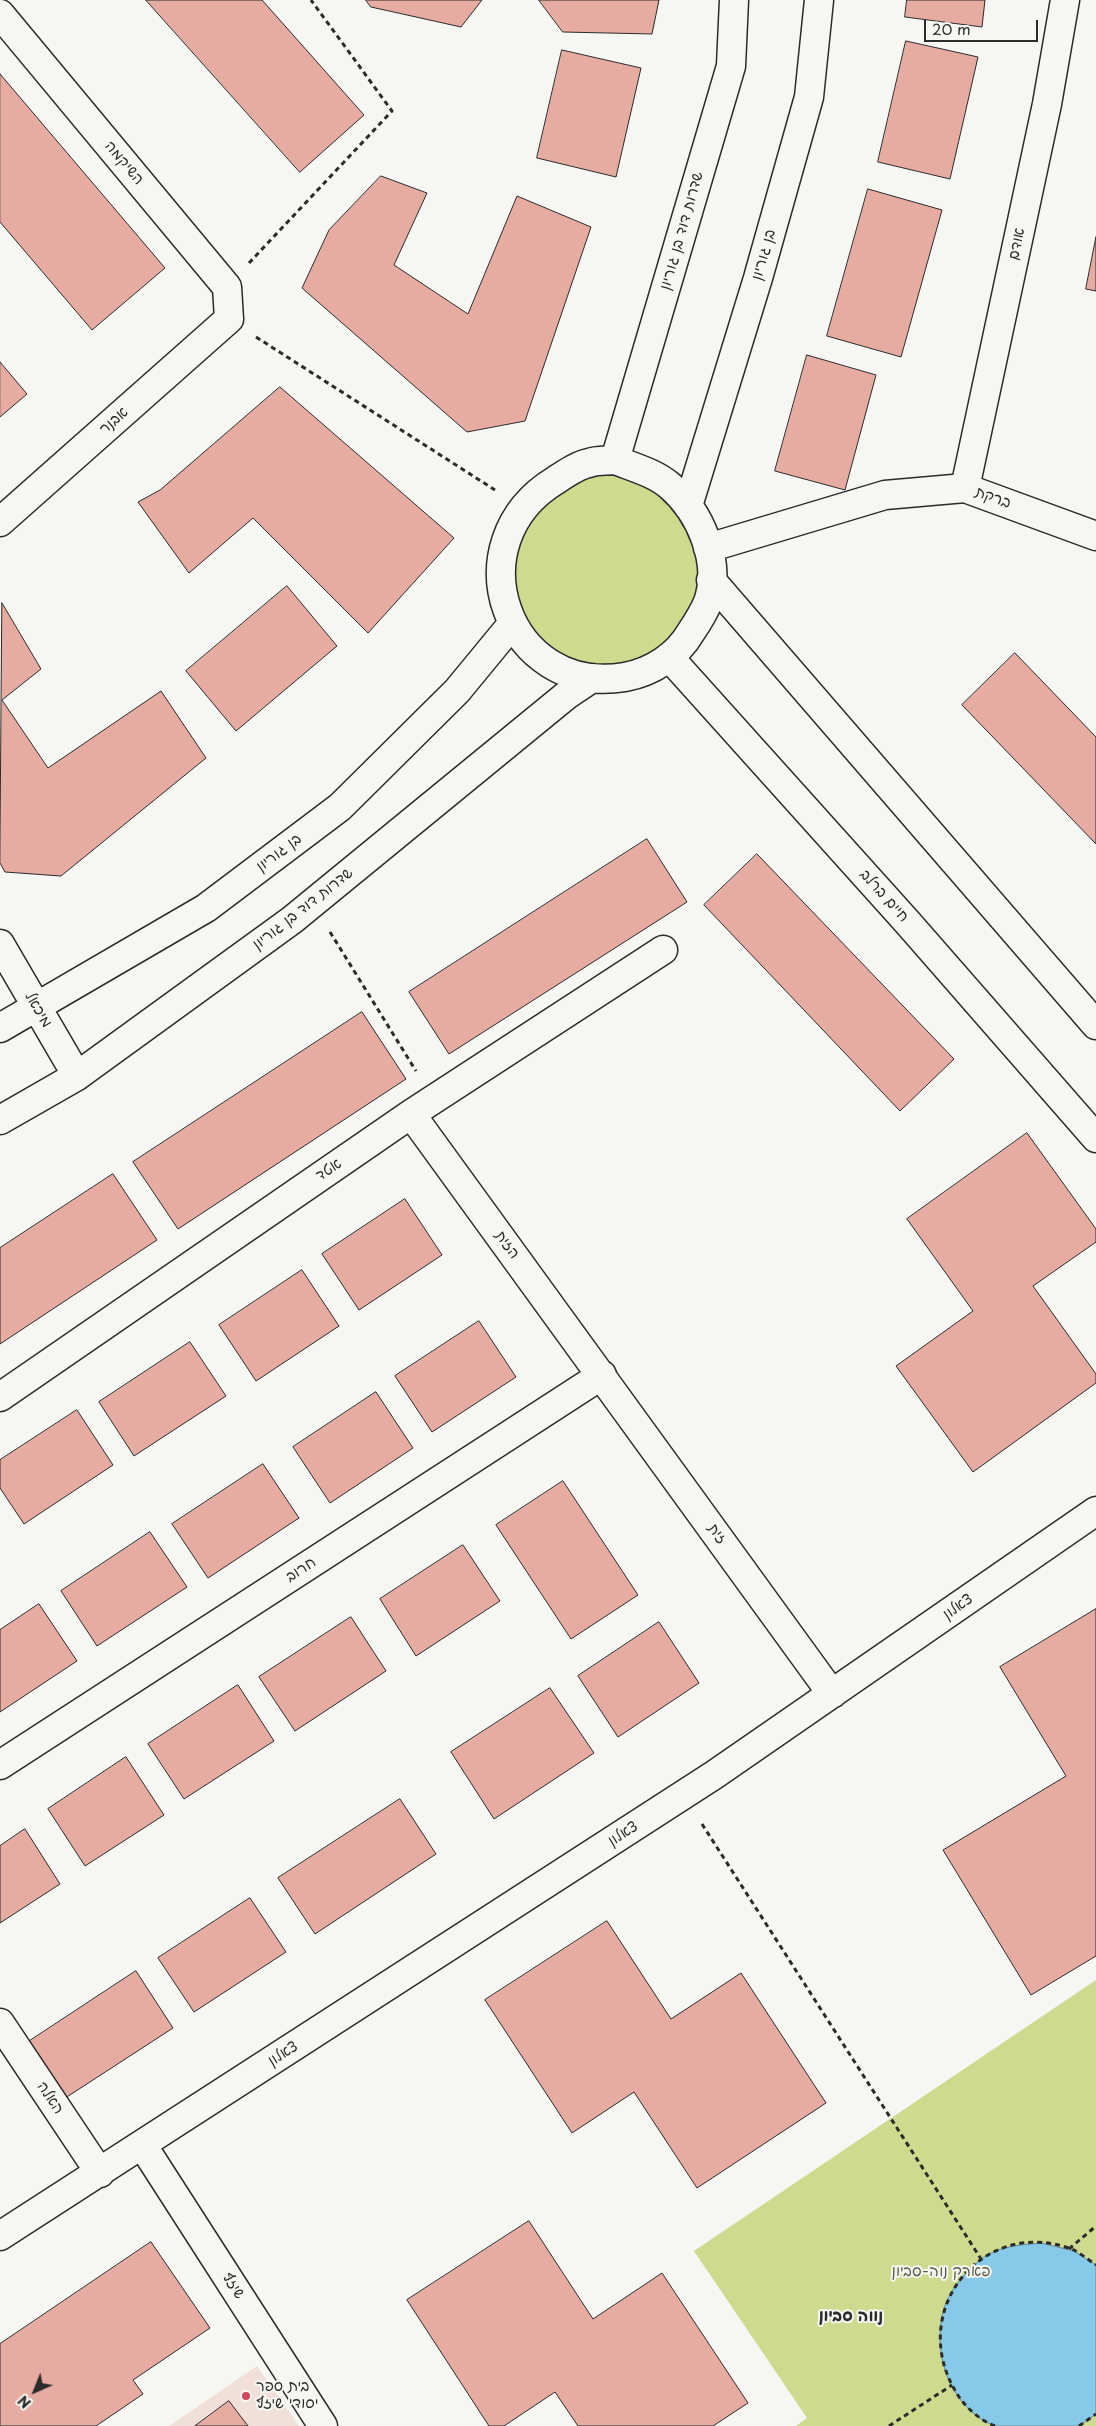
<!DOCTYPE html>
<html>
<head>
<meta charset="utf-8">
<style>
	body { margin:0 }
	#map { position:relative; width:1096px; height:2426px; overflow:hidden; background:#f6f6f2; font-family:"Playpen Sans",sans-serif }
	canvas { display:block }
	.north { position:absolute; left:10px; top:2366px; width:50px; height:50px; -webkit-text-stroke:4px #f6f6f2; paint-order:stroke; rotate:224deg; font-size:14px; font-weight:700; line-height:20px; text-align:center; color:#2b2b2b }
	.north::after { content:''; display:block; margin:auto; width:18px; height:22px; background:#2b2b2b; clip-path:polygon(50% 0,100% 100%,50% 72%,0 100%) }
	.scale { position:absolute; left:924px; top:20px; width:114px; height:22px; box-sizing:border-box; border:2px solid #2b2b2b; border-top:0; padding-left:6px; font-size:15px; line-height:18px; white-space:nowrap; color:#2b2b2b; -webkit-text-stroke:4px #f6f6f2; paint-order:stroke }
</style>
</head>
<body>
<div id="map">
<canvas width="1096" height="2426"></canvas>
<div class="north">N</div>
<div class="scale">20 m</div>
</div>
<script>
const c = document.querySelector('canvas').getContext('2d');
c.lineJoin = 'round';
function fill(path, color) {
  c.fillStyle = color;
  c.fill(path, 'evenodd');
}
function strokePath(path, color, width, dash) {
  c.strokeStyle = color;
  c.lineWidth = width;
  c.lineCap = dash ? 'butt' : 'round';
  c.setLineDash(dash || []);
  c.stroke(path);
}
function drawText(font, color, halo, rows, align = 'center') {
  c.font = font + ' "Playpen Sans","Playpen Sans Hebrew",sans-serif';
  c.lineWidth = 4;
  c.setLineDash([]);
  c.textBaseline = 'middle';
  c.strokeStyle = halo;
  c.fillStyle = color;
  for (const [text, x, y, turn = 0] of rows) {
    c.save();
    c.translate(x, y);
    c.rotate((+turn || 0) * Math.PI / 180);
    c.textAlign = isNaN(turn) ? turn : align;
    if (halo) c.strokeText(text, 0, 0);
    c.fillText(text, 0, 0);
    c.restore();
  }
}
fill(new Path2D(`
	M 257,2366 L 299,2426 L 169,2426 Z`), '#f1e0da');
fill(new Path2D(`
	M 588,469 L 618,469 L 676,502 L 707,574 L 678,642 L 612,674 L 537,646 L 503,571 L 544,493 Z
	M 1096,1980 L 1096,2426 L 796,2426 L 807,2418 L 694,2251 Z`), '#ceda8d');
const water = new Path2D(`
	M 1041,2243 L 1074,2251 L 1096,2265 L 1096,2414 L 1079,2426 L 995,2426 C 951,2409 932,2355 943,2312 C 948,2292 964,2273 980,2260 C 997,2246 1020,2245 1041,2243 Z`);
fill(water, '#87c9e8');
strokePath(water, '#628a9c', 1);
const building = new Path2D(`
	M 146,0 L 262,0 L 364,115 L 300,172 Z
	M 366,0 L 482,0 L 461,27 L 371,7 Z
	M 539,0 L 659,0 L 652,34 L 563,32 Z
	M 907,0 L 985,0 L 982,27 L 905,17 Z
	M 906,41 L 978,57 L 950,179 L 878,162 Z
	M 562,50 L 641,68 L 616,177 L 537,158 Z
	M 0,74 L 165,268 L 92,330 L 0,222 Z
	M 381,176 L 427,193 L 394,265 L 468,314 L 517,196 L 591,227 L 525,421 L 467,432 L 302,288 L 329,230 Z
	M 868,189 L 942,210 L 901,357 L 827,336 Z
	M 1096,237 L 1096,291 L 1086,289 Z
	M 807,355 L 876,375 L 845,490 L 775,471 Z
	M 0,362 L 27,394 L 0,417 Z
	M 280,387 L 454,538 L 368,633 L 253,518 L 189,573 L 138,502 L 160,490 Z
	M 287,586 L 337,646 L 236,731 L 186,671 Z
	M 2,603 L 41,669 L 2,700 L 48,768 L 161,691 L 206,758 L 61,876 L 5,872 L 0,863 Z
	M 1015,653 L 1096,737 L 1096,844 L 962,705 Z
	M 647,839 L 687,902 L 449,1054 L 409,992 Z
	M 757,854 L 954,1059 L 900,1111 L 704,905 Z
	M 362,1012 L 406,1079 L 178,1229 L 133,1162 Z
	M 1027,1133 L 1096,1229 L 1096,1242 L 1033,1286 L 1096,1374 L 1096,1383 L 973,1472 L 896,1366 L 973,1311 L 907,1219 Z
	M 113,1174 L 157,1240 L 0,1344 L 0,1248 Z
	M 405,1199 L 442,1255 L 359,1310 L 322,1254 Z
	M 302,1270 L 339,1326 L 256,1381 L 219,1325 Z
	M 479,1321 L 516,1377 L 432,1432 L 395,1376 Z
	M 190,1342 L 226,1396 L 134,1456 L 99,1402 Z
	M 376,1392 L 413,1448 L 330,1503 L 293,1447 Z
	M 77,1410 L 113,1465 L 24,1524 L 0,1488 L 0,1460 Z
	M 263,1464 L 299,1518 L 208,1578 L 172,1524 Z
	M 563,1481 L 638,1595 L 571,1639 L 496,1525 Z
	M 150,1532 L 187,1587 L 97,1646 L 61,1591 Z
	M 463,1545 L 500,1601 L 416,1656 L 380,1599 Z
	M 39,1604 L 77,1661 L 0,1712 L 0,1630 Z
	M 1096,1609 L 1096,1956 L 1031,1995 L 943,1850 L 1066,1776 L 1000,1667 Z
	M 351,1617 L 386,1671 L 295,1731 L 259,1677 Z
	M 659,1622 L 699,1683 L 618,1737 L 578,1676 Z
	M 238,1685 L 274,1741 L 184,1799 L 148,1744 Z
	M 550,1688 L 594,1753 L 494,1819 L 451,1752 Z
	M 126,1757 L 164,1815 L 85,1866 L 48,1809 Z
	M 400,1799 L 436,1854 L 315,1934 L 278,1878 Z
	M 25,1829 L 60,1884 L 0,1923 L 0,1846 Z
	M 250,1898 L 286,1952 L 194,2012 L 158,1958 Z
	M 607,1921 L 671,2019 L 741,1973 L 826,2103 L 697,2188 L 634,2092 L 572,2133 L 485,2000 Z
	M 136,1971 L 173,2028 L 56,2104 L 19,2048 Z
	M 529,2221 L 593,2319 L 662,2273 L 748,2403 L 713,2426 L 578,2426 L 555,2392 L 504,2426 L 489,2426 L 407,2300 Z
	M 151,2242 L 210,2328 L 133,2380 L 143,2394 L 96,2426 L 0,2426 L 0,2344 Z
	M 229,2401 L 248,2426 L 195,2426 Z`);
fill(building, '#e6aca1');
strokePath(building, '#2b2b2b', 1);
const minor = new Path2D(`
	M 0,14 L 227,287 L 229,319 L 0,522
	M 615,460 C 633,467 655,473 670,486 C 700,512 722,562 708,602 C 704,612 697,623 691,632 C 677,656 652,672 625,677 C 507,697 452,543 556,480 C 565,474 578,465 589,463 C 597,460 607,461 615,460 Z
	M 615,460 L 731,66 L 734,0
	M 965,488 L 1047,104 L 1065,0
	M 688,506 L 758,278 L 809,97 L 819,0
	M 708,548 L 885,495 L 965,488 L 1096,536
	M 711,580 L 1096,1025
	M 669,657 L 909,924 L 1096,1138
	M 0,944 L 77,1076
	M 0,1028 L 206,908 L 340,807 L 457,691 L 513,623
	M 411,1114 L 832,1694
	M 0,1120 L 77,1076 L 292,920 L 568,694 L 592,678
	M 0,1397 L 411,1114 L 663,950
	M 0,1765 L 602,1375
	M 0,2023 L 100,2173
	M 143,2146 L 323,2426
	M 0,2236 L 714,1775 L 1096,1511`);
strokePath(minor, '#2b2b2b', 31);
strokePath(new Path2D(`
	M 249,263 L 392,111 L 311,0
	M 256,337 L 495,490
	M 330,932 L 416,1071
	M 702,1824 L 981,2259
	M 1069,2249 L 1096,2226
	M 889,2426 L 952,2385
	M 995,2426 C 979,2420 964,2406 956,2392 C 906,2310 984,2214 1074,2250 C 1081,2254 1089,2260 1096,2265
	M 1079,2426 L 1096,2414`), '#2b2b2b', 3, [5, 4]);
strokePath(minor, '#f6f6f2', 28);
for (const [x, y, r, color] of [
	[246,2396,5,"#d1495b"]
]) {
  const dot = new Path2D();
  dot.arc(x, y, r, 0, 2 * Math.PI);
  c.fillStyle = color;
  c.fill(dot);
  strokePath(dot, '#f6f6f2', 2);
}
drawText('15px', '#2b2b2b', '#f6f6f2', [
	["השיקמה",124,163,50],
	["שדרות דוד בן גוריון",682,231,-74],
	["אודם",1017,244,-78],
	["בן גוריון",764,255,-74],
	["אבנר",114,421,-42],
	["ברקת",993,498,20],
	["בן גוריון",279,853,-37],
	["חיים ברלב",884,896,48],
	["שדרות דוד בן גוריון",303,909,-38],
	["מיכאל",38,1010,59],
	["אטד",329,1170,-34],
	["הזית",507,1245,54],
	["זית",717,1534,54],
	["חרוב",301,1570,-33],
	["צאלון",958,1607,-35],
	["צאלון",623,1834,-33],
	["צאלון",283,2054,-33],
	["האלה",50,2098,56],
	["שיזף",233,2286,57]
]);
drawText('15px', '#545744', '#f6f6f2', [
	["פארק נוה-סביון",941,2272]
]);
drawText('15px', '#2b2b2b', '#f6f6f2', [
	["בית ספר",256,2387],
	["יסודי שיזף",256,2404]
], 'left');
drawText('bold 16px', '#2b2b2b', '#f6f6f2', [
	["נווה סביון",851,2317]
]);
</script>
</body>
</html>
